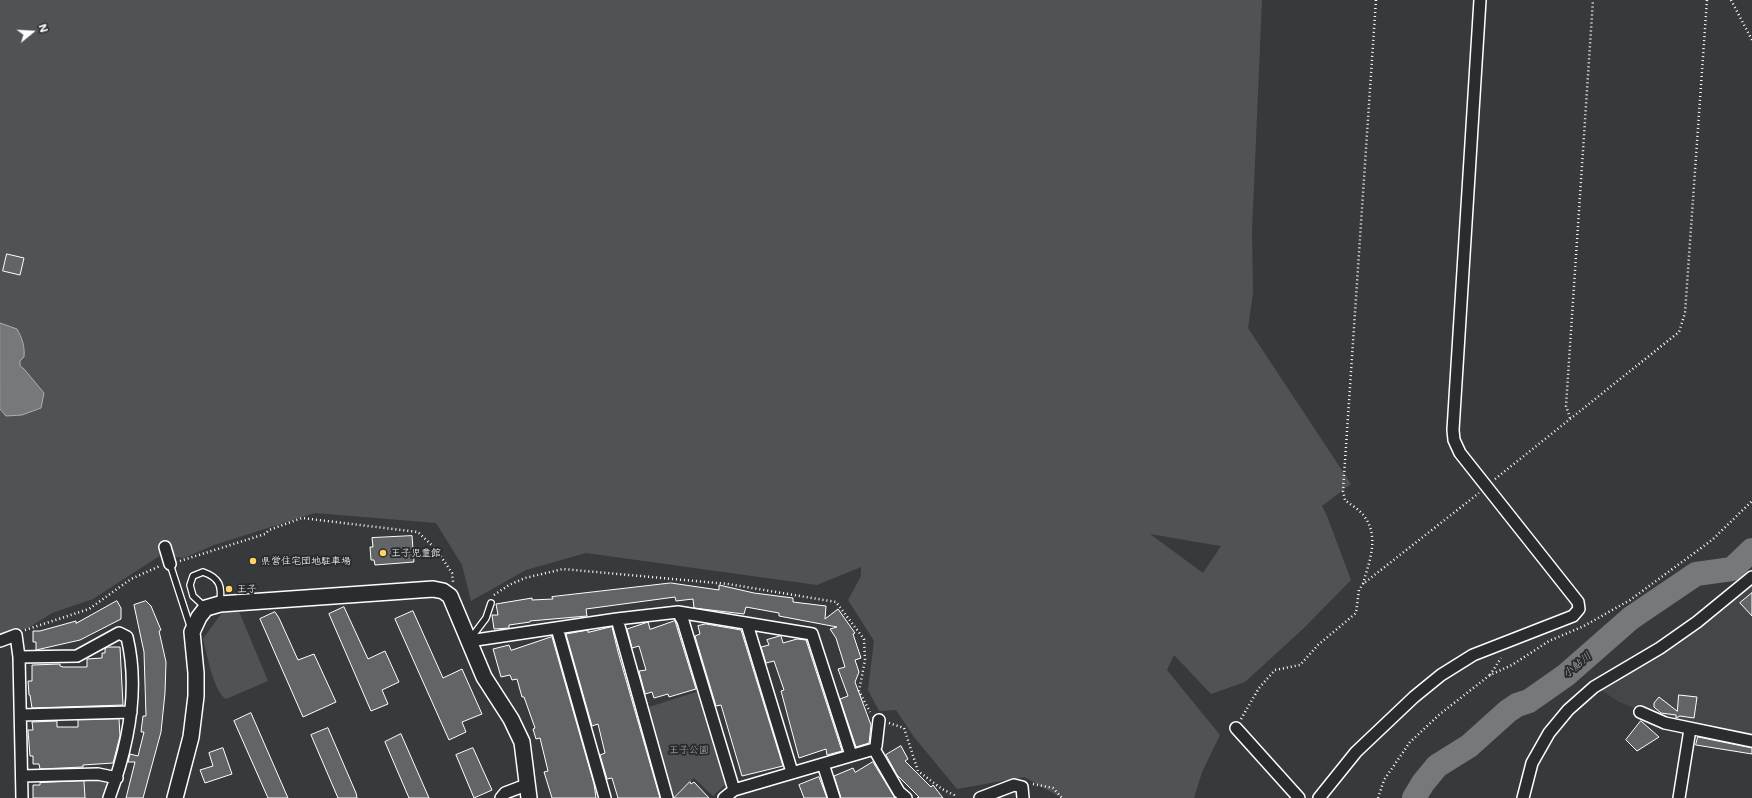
<!DOCTYPE html>
<html>
<head>
<meta charset="utf-8">
<style>
	body { margin:0 }
	#map { position:relative; width:1752px; height:798px; overflow:hidden; background:#373a3b; font-family:Mali,sans-serif }
	canvas { display:block }
	.north { position:absolute; left:12px; top:12px; width:40px; height:40px; -webkit-text-stroke:3px #2a2d2e; paint-order:stroke; rotate:72deg; font-size:11px; font-weight:700; line-height:16px; text-align:center; color:#fff }
	.north::after { content:''; display:block; margin:auto; width:14px; height:18px; background:#fff; clip-path:polygon(50% 0,100% 100%,50% 72%,0 100%) }
</style>
</head>
<body>
<div id="map">
<canvas width="1752" height="798"></canvas>
<div class="north">N</div>
</div>
<script>
const c = document.querySelector('canvas').getContext('2d');
c.lineJoin = 'round';
function fill(path, color) {
  c.fillStyle = color;
  c.fill(path, 'evenodd');
}
function strokePath(path, color, width, dash) {
  c.strokeStyle = color;
  c.lineWidth = width;
  c.lineCap = dash ? 'butt' : 'round';
  c.setLineDash(dash || []);
  c.stroke(path);
}
function drawText(font, color, halo, rows, align = 'center') {
  c.font = font + ' Mali,"Klee One",sans-serif';
  c.lineWidth = 4;
  c.setLineDash([]);
  c.textBaseline = 'middle';
  c.strokeStyle = halo;
  c.fillStyle = color;
  for (const [text, x, y, turn = 0] of rows) {
    c.save();
    c.translate(x, y);
    c.rotate((+turn || 0) * Math.PI / 180);
    c.textAlign = isNaN(turn) ? turn : align;
    if (halo) c.strokeText(text, 0, 0);
    c.fillText(text, 0, 0);
    c.restore();
  }
}
fill(new Path2D(`
	M 1752,580 L 1752,736 L 1697,726 L 1646,713 L 1619,702 L 1598,688 Z`), '#444748');
fill(new Path2D(`
	M 0,0 L 1262,0 L 1252,231 L 1253,293 L 1248,328 L 1351,484 L 1322,506 L 1327,516 L 1351,580 L 1304,628 L 1245,682 L 1211,694 L 1174,655 L 1167,670 L 1220,735 L 1202,772 L 1194,798 L 1062,798 L 1024,777 L 957,789 L 914,737 L 896,710 L 879,711 L 868,690 L 874,641 L 848,600 L 861,576 L 861,567 L 817,585 L 586,553 L 526,570 L 471,601 L 462,565 L 436,523 L 315,513 L 214,545 L 184,558 L 161,555 L 93,599 L 52,613 L 30,627 L 0,637 ZM 1150,534 L 1220,546 L 1221,546 L 1203,573 Z
	M 238,609 L 268,681 L 226,699 C 213,691 207,653 203,639 L 224,610 Z
	M 699,691 L 727,783 L 713,796 L 694,778 L 673,797 L 649,707 Z
	M 85,779 L 105,782 L 107,787 L 103,798 L 85,798 Z`), '#505354');
const water = new Path2D(`
	M 0,323 L 17,329 C 22,338 25,346 24,357 L 20,361 L 20,366 L 24,369 L 44,393 L 41,408 L 22,415 L 6,416 L 0,409 Z`);
fill(water, '#767879');
strokePath(water, '#adaeaf', 1);
strokePath(new Path2D(`
	M 1414,798 L 1423,783 L 1437,766 L 1469,746 L 1508,711 L 1517,705 L 1529,701 L 1566,675 L 1631,618 L 1696,574 L 1732,569 L 1752,550`), '#767879', 24);
const building = new Path2D(`
	M 7,254 L 24,258 L 20,275 L 3,271 Z
	M 412,536 L 414,562 L 375,565 L 374,560 L 371,560 L 370,547 L 373,547 L 372,538 Z
	M 671,583 L 719,590 L 719,585 L 754,593 L 793,598 L 793,602 L 826,606 L 825,619 L 838,609 L 855,633 L 853,634 L 861,658 L 855,660 L 859,672 L 855,682 L 871,725 L 869,743 L 856,747 L 840,699 L 848,696 L 838,669 L 845,667 L 836,638 L 830,629 L 837,627 L 779,616 L 779,613 L 746,607 L 744,614 L 694,608 L 693,599 L 676,601 L 675,597 L 586,609 L 587,616 L 530,621 L 530,622 L 509,625 L 509,628 L 494,629 L 492,615 L 498,615 L 496,604 L 532,598 L 532,600 L 553,599 L 552,597 Z
	M 1752,593 L 1752,616 L 1740,603 Z
	M 117,601 L 121,608 L 121,619 L 80,640 L 36,650 L 36,642 L 33,642 L 33,631 L 40,631 L 76,621 L 76,623 Z
	M 146,601 L 151,606 L 161,630 L 159,631 L 166,662 L 165,693 L 161,732 L 143,798 L 126,798 L 135,762 L 128,762 L 130,754 L 138,756 L 144,732 L 141,732 L 143,716 L 146,716 L 144,652 L 134,605 Z
	M 344,607 L 368,659 L 385,651 L 399,682 L 382,690 L 388,704 L 371,711 L 329,614 Z
	M 413,611 L 443,678 L 462,669 L 482,714 L 462,722 L 466,732 L 449,740 L 395,619 Z
	M 275,612 L 279,618 L 298,660 L 314,654 L 336,702 L 303,717 L 260,619 Z
	M 675,621 L 696,689 L 669,697 L 668,694 L 654,698 L 652,692 L 645,694 L 639,671 L 646,670 L 639,646 L 632,648 L 627,629 L 648,622 L 650,629 Z
	M 706,624 L 741,630 L 783,766 L 742,776 L 721,705 L 716,706 L 695,636 L 700,634 L 698,626 Z
	M 612,627 L 618,652 L 660,798 L 618,798 L 612,778 L 607,779 L 600,755 L 605,753 L 598,724 L 592,726 L 566,634 L 588,630 L 588,632 Z
	M 781,636 L 783,643 L 797,639 L 806,640 L 842,751 L 827,755 L 826,749 L 799,758 L 781,691 L 784,690 L 774,661 L 766,663 L 761,647 L 769,645 L 767,640 Z
	M 552,637 L 594,784 L 596,798 L 552,798 L 544,772 L 548,771 L 540,738 L 536,739 L 533,729 L 535,728 L 524,697 L 522,697 L 517,679 L 512,680 L 510,675 L 501,677 L 493,649 L 509,645 L 511,650 Z
	M 108,647 L 120,647 L 123,705 L 32,708 L 30,695 L 29,695 L 28,681 L 32,681 L 32,665 L 60,664 L 60,666 L 63,667 L 87,667 L 87,659 L 102,658 L 102,653 L 105,653 L 105,649 Z
	M 1679,695 L 1697,697 L 1694,718 L 1680,716 L 1676,718 L 1676,715 L 1661,713 L 1654,707 L 1654,703 L 1659,697 L 1677,711 Z
	M 251,713 L 288,798 L 268,798 L 234,721 Z
	M 119,719 L 120,736 L 113,763 L 83,765 L 83,767 L 40,769 L 39,764 L 33,764 L 33,756 L 30,756 L 28,730 L 33,730 L 32,722 L 57,721 L 57,727 L 78,727 L 78,720 Z
	M 1641,721 L 1659,737 L 1637,751 L 1626,740 Z
	M 328,728 L 356,793 L 357,798 L 338,798 L 311,735 Z
	M 401,734 L 429,798 L 409,798 L 385,742 Z
	M 1698,737 L 1752,748 L 1752,754 L 1696,745 Z
	M 901,746 L 908,759 L 905,761 L 931,787 L 933,785 L 943,798 L 917,798 L 919,797 L 897,775 L 886,755 Z
	M 223,748 L 232,774 L 205,783 L 200,770 L 213,766 L 209,753 Z
	M 473,748 L 492,790 L 474,798 L 456,755 Z
	M 873,762 L 895,798 L 841,798 L 834,776 L 853,768 L 855,772 Z
	M 819,777 L 827,798 L 804,798 L 799,785 Z
	M 84,781 L 85,798 L 33,798 L 33,785 L 40,785 L 40,783 Z
	M 690,782 L 691,784 L 694,782 L 709,798 L 674,798 Z`);
fill(building, '#636465');
strokePath(building, '#fff', 1);
const lane = new Path2D(`
	M 170,564 L 191,629
	M 206,608 L 193,596 L 190,585 L 193,576 L 203,572 C 220,578 222,586 220,603
	M 475,639 L 474,634 L 486,618 L 491,603`);
const street = new Path2D(`
	M 165,547 L 170,564
	M 678,612 L 683,621 L 734,790
	M 617,619 L 667,798
	M 747,624 L 792,772
	M 557,628 L 605,798
	M 0,641 L 16,635 L 19,657 L 22,798
	M 469,641 L 617,619 L 678,612 L 812,634 L 851,755
	M 19,657 L 77,656 L 119,633 L 127,637 C 140,691 128,747 109,798
	M 1640,712 L 1665,723 L 1752,741
	M 21,715 L 131,712
	M 1236,728 L 1299,798
	M 874,749 L 876,746 L 879,720
	M 823,764 L 834,798
	M 22,776 L 98,774 L 117,778
	M 501,798 L 505,793 L 526,785
	M 724,798 L 734,790 L 874,749 L 899,792 L 906,798
	M 980,798 L 1014,785 L 1022,787 L 1023,798
	M 1319,798 L 1356,752 L 1414,697 L 1441,675 L 1473,655 L 1573,616 L 1579,609 L 1578,602 L 1460,453 L 1454,440 L 1453,430 L 1480,0
	M 1523,798 L 1532,763 L 1549,733 L 1568,710 L 1594,687 L 1660,648 L 1697,622 L 1752,577
	M 1679,798 L 1690,729`);
const secondary = new Path2D(`
	M 175,798 L 191,737 L 196,696 L 196,673 L 192,632 L 199,617 L 206,608 L 220,604 L 433,589 L 443,591 L 450,596 L 484,677 L 511,719 L 522,742 L 529,798`);
strokePath(lane, '#fff', 8);
strokePath(street, '#fff', 14);
strokePath(secondary, '#fff', 18);
strokePath(new Path2D(`
	M 1376,0 L 1343,491 L 1345,500 C 1351,505 1360,510 1364,516 C 1380,537 1369,562 1363,584 L 1479,493
	M 1731,0 L 1752,40
	M 1570,418 L 1566,406 L 1593,0
	M 1495,479 L 1679,332 L 1685,313 L 1707,0
	M 180,561 L 265,534 L 269,530 L 302,518 L 418,532 L 436,549 L 452,573 L 453,582
	M 494,595 L 509,585 L 525,578 L 563,569 L 728,584 L 836,602 L 864,639 L 865,660 L 859,691 L 870,712
	M 25,630 L 89,609 L 131,579 L 160,566
	M 1490,675 L 1501,658
	M 1241,719 L 1259,688 L 1275,670 L 1300,665 L 1318,645 L 1356,613 L 1359,590 L 1363,584
	M 889,723 L 904,728 L 918,771 L 942,789 L 954,795 L 955,798
	M 1033,784 L 1053,788 L 1062,798
	M 1378,798 L 1384,780 L 1410,742 L 1440,714 L 1490,675 L 1512,665 L 1549,641 L 1584,626 L 1630,600 L 1712,540 L 1752,501`), '#fff', 2.5, [1, 3]);
strokePath(lane, '#2a2d2e', 5.5);
strokePath(street, '#2a2d2e', 11);
strokePath(secondary, '#2a2d2e', 15);
for (const [x, y, r, color] of [
	[383,553,4,"#ffd166"],
	[253,561,4,"#ffd166"],
	[229,589,4,"#ffd166"]
]) {
  const dot = new Path2D();
  dot.arc(x, y, r, 0, 2 * Math.PI);
  c.fillStyle = color;
  c.fill(dot);
  strokePath(dot, '#2a2d2e', 1.5);
}
drawText('10px', '#fff', '#2a2d2e', [
	["王子児童館",391,553],
	["県営住宅団地駐車場",261,561],
	["王子",237,589]
], 'left');
drawText('10px', '#b0b2b2', '#2a2d2e', [
	["王子公園",689,750]
]);
drawText('italic 11px', '#b4b5b5', '#2a2d2e', [
	["小鮎川",1577,665,-40]
]);
</script>
</body>
</html>
